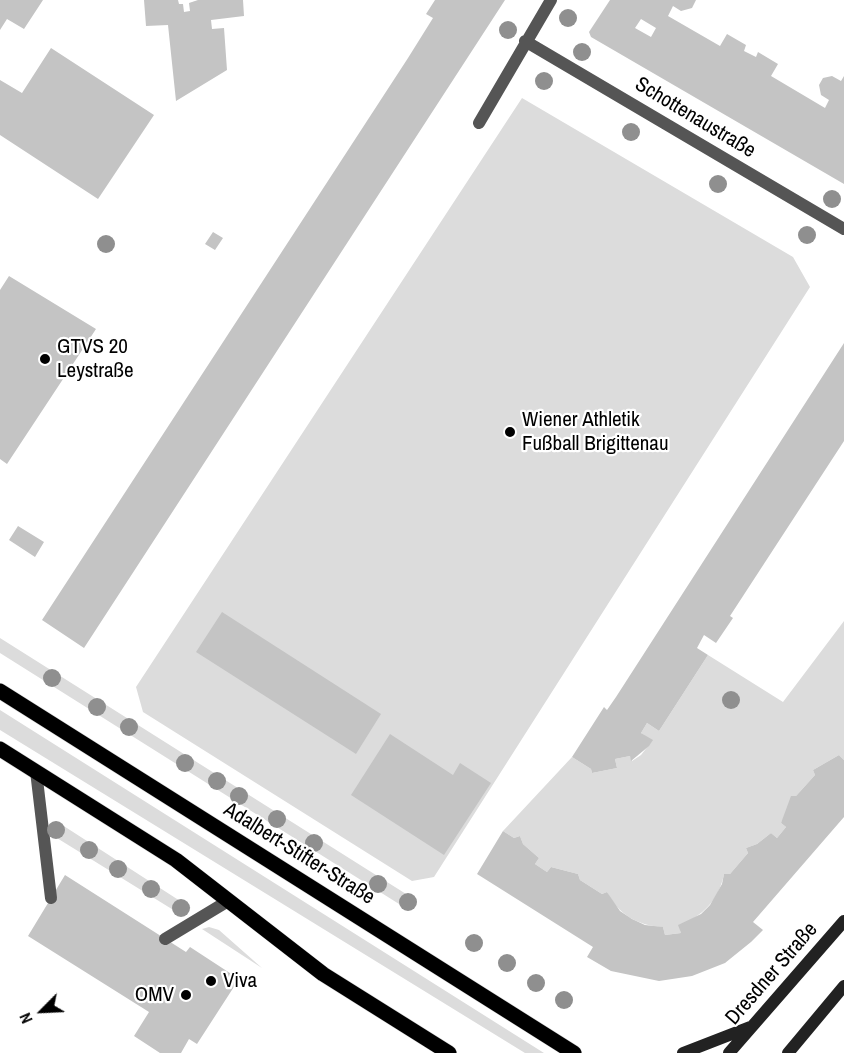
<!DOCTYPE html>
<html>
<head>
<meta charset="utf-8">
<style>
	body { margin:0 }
	#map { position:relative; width:844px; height:1053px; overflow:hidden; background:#fff; font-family:"Archivo Narrow",sans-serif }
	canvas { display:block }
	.north { position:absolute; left:12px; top:981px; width:60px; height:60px; -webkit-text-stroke:4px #fff; paint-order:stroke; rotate:246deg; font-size:16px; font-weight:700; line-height:24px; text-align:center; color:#000 }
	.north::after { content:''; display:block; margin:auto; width:21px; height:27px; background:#000; clip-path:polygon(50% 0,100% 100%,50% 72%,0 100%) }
</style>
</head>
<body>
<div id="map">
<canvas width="844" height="1053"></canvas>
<div class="north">N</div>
</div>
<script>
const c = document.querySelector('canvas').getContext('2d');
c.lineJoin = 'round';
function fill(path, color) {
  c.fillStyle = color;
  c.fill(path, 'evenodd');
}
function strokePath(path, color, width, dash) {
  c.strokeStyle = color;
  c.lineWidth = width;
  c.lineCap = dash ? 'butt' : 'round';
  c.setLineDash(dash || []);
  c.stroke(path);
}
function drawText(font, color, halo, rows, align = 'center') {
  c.font = font + ' "Archivo Narrow",sans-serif';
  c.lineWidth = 4.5;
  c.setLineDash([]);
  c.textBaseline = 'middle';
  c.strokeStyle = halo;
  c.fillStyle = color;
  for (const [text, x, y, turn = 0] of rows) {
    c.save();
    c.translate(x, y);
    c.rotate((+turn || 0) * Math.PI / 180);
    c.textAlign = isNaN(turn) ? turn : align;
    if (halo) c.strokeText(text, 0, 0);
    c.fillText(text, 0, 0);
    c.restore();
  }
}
fill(new Path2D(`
	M 522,98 L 793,257 L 810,287 L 434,877 L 412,881 L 143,712 L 136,687 Z
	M 844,621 L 844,760 L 839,755 L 813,770 L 815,775 L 796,796 L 781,823 L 786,827 L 777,838 L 771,833 L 757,844 L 746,848 L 748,853 L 730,874 L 724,874 C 719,900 702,917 679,925 L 681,933 L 665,935 L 663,927 C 638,926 618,914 607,892 L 602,894 L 580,880 L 578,874 L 551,867 L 547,872 L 535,864 L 539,858 L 523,844 L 520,836 L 514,838 L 503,831 L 572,757 L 591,769 L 592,773 L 617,768 L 615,759 L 630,756 L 632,761 L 641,755 L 652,741 L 641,733 L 647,723 L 659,731 L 708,655 L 783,702 Z
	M 0,638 L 414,899 L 407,909 L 0,653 Z
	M 0,710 L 544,1053 L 525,1053 L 0,730 Z
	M 56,821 L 191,908 L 175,911 L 52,835 L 52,823 Z
	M 209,927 L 219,930 L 262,968 L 202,929 Z`), '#dcdcdc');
fill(new Path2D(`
	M 0,0 L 43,0 L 24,29 L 7,19 L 0,30 Z
	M 144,0 L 178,0 L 179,4 L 183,4 L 184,12 L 190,11 L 189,3 L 198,0 L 243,0 L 244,16 L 211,20 L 212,29 L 224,28 L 227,70 L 176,101 L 168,25 L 146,26 Z
	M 435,0 L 505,0 L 84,648 L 42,620 L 408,58 L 433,18 L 426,14 Z
	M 610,0 L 696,0 L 692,8 L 681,11 L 673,6 L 668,16 L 720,46 L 727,34 L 746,45 L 744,51 L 756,57 L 758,52 L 778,64 L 771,76 L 825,108 L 829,100 L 821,95 L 819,85 L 823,78 L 832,76 L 841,81 L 844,76 L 844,184 L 591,37 L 589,32 ZM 641,19 L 656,28 L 651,37 L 635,28 Z
	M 51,48 L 154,115 L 98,199 L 0,135 L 0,80 L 22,93 Z
	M 213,232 L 223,238 L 215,250 L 205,244 Z
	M 9,276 L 96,329 L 7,464 L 0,459 L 0,290 Z
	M 844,343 L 844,441 L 730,616 L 733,618 L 716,643 L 704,635 L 697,648 L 708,655 L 659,731 L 647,723 L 641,733 L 653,740 L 649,746 L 631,761 L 630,756 L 615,759 L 617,768 L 592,773 L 591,769 L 572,757 L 604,707 L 607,710 L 616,697 Z
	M 18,526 L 44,542 L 35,557 L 9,540 Z
	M 222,612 L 381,714 L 356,754 L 196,652 Z
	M 390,734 L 453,775 L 460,763 L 491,783 L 444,855 L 351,795 Z
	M 839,755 L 844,760 L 844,817 L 753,922 L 763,930 L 751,942 L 725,963 L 692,976 L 659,981 L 611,971 L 587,957 L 593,947 L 477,874 L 503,831 L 514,838 L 520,836 L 523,844 L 539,858 L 535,864 L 547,872 L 551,867 L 578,874 L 580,880 L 602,894 L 607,892 L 620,911 L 632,919 L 645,925 L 663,927 L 665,935 L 681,933 L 678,925 L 701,914 L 710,905 L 722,884 L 724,874 L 730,874 L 748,853 L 746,848 L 757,844 L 771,833 L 777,838 L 786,827 L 781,823 L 791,796 L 796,796 L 815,775 L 813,770 Z
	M 65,875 L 186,952 L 190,947 L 239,979 L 197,1044 L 189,1039 L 181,1053 L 160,1053 L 134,1036 L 149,1012 L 28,936 Z`), '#c4c4c4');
const primary = new Path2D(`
	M 0,691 L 574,1053
	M 0,749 L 176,860 L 323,974 L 449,1053`);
strokePath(primary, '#dbdbdb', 16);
strokePath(new Path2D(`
	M 36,771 L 51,898
	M 165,939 L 228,901`), '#555', 12);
strokePath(new Path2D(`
	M 525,41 L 844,229
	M 479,123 L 551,0`), '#555', 12);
strokePath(new Path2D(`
	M 683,1053 L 750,1027
	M 729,1053 L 844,921
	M 788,1053 L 844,986`), '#222', 12);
strokePath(primary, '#000', 15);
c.fillStyle = '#8f8f8f';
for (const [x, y] of [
	[568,18],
	[508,30],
	[582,52],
	[544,81],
	[631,132],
	[718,184],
	[832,199],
	[807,235],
	[106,244],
	[52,678],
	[731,700],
	[97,707],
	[129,727],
	[185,763],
	[217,781],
	[239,796],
	[277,819],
	[56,830],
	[314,843],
	[89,850],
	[118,869],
	[378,884],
	[151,889],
	[408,902],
	[181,908],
	[474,943],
	[507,963],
	[536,983],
	[564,1000]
]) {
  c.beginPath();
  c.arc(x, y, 9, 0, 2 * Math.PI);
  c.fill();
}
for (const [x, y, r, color] of [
	[45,359,6,"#000"],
	[510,432,6,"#000"],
	[211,981,6,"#000"],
	[186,995,6,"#000"]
]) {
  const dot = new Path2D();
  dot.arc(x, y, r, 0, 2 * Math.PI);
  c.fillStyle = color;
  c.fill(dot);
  strokePath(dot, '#fff', 2);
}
drawText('21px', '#000', '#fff', [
	["Schottenaustraße",695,118,31],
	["Adalbert-Stifter-Straße",299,854,32],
	["Dresdner Straße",772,974,-49]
]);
drawText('21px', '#000', '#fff', [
	["GTVS 20",57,347],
	["Leystraße",57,371],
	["Wiener Athletik",522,420],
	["Fußball Brigittenau",522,444],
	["Viva",223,981],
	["OMV",174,995,"right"]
], 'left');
</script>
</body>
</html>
